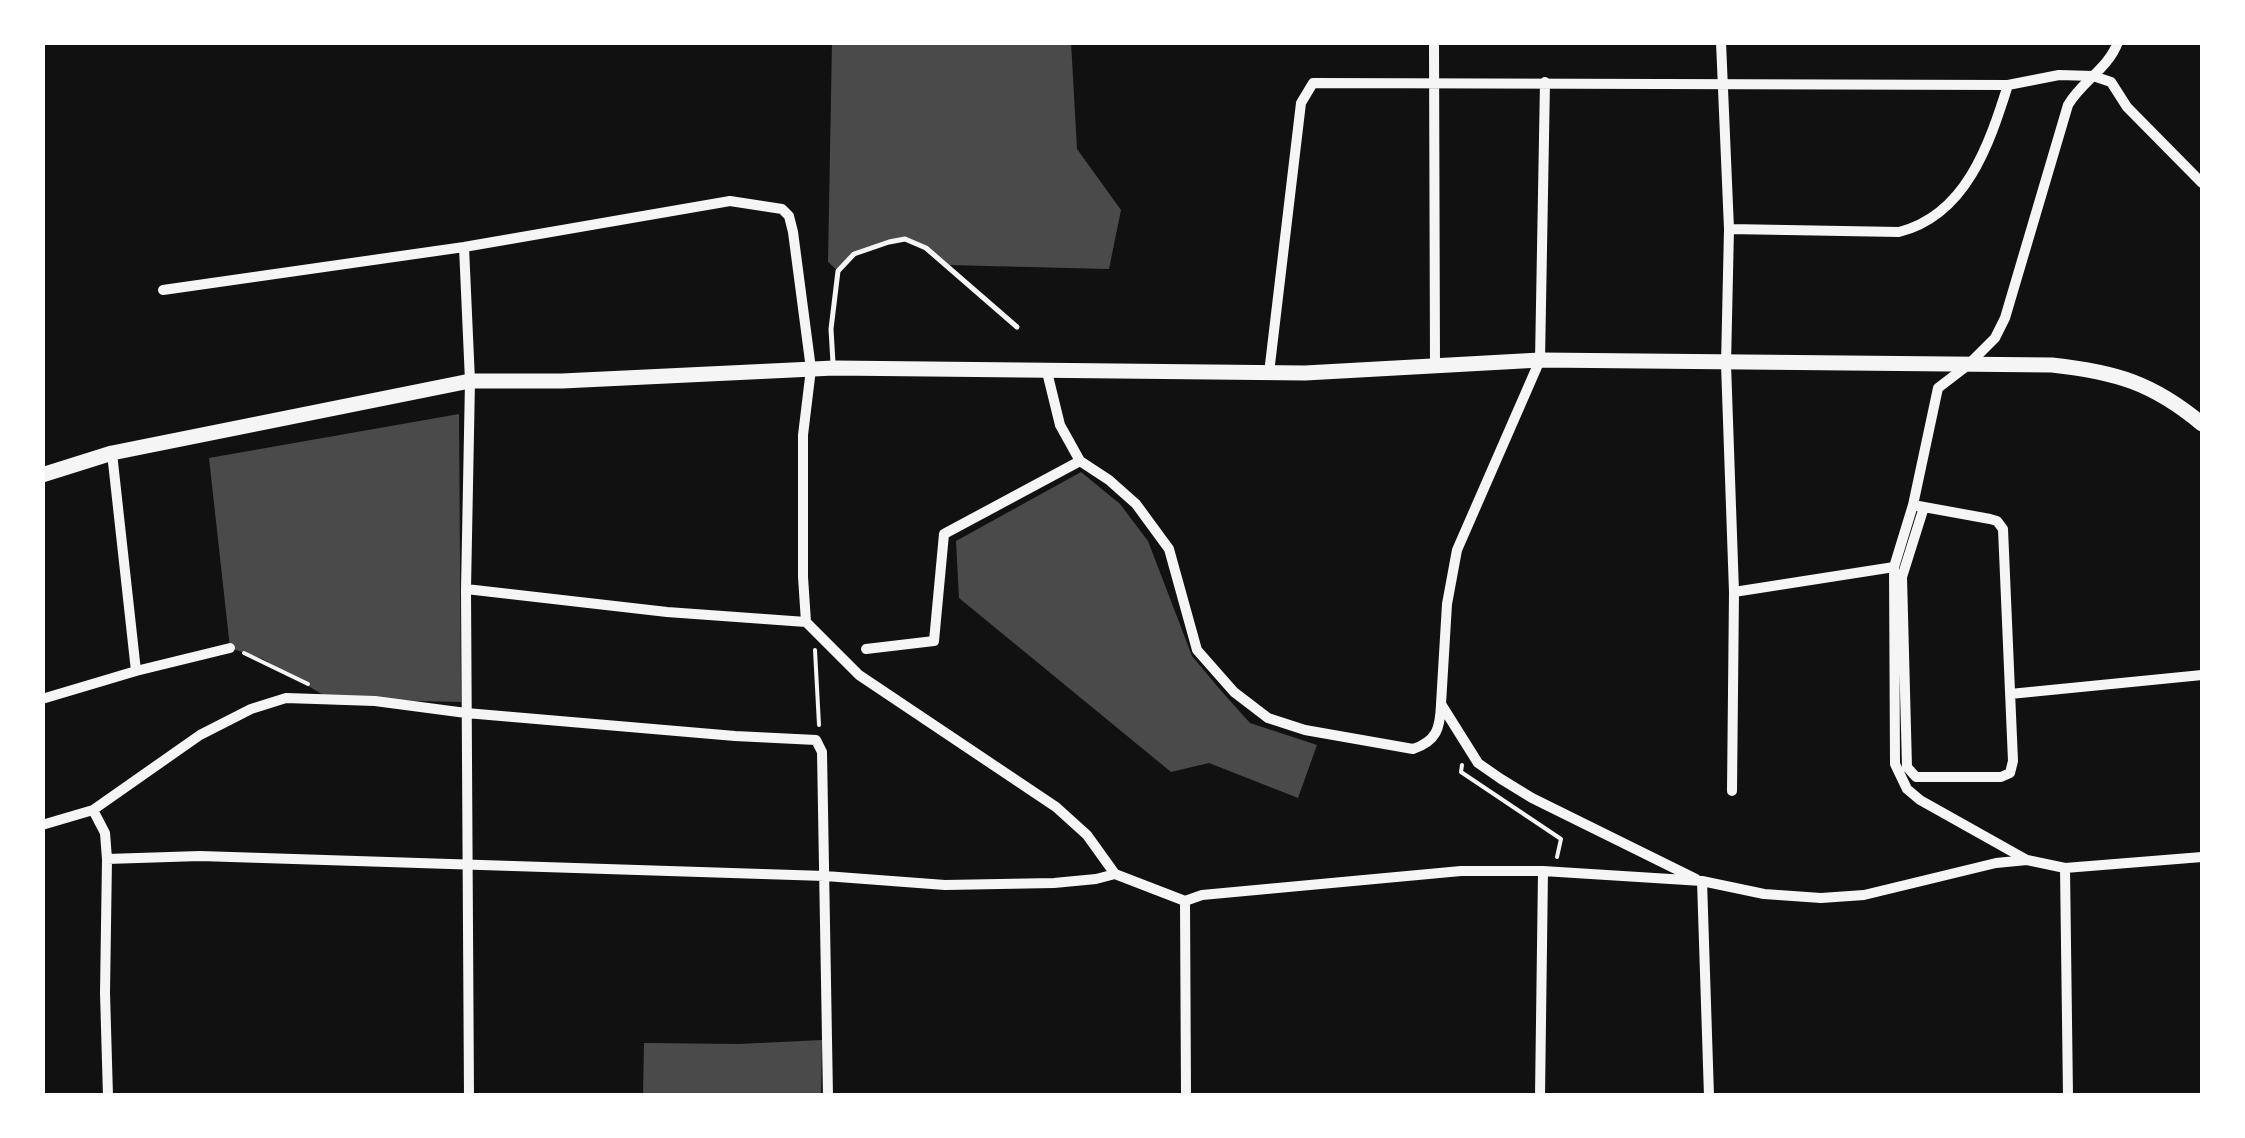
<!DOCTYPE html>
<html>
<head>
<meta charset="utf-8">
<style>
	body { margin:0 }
	#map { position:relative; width:2245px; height:1138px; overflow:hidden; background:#111; font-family:"Nunito Sans",sans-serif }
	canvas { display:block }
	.frame { position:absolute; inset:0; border:45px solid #fff; pointer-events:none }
</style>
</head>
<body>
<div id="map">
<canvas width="2245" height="1138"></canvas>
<div class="frame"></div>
</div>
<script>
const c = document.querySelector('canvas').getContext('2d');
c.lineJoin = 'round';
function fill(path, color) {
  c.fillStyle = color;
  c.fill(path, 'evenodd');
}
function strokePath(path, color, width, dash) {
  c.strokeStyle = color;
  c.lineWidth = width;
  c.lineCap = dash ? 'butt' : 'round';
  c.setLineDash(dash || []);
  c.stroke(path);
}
fill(new Path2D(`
	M 832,42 L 1071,42 L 1077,149 L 1121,210 L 1109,269 L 947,265 L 926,248 L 905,239 L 854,254 L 838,271 L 828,262 Z
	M 459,414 L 461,702 L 330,699 L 263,659 L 230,648 L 209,458 Z
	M 1081,472 L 1120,504 L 1148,541 L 1192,656 L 1223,693 L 1250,723 L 1317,745 L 1298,798 L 1209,763 L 1171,772 L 959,598 L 956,541 Z
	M 822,1040 L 821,1096 L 643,1096 L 644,1043 L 739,1044 Z`), '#4a4a4a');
strokePath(new Path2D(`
	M 815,650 L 819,725
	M 244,653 L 308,684
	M 1462,765 L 1461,772 L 1561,839 L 1557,857`), '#f5f5f5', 4);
strokePath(new Path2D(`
	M 833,363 L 831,329 L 838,271 L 854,254 L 889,242 L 905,239 L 926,248 L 1017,327`), '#f5f5f5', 5);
strokePath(new Path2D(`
	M 1434,42 L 1435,365
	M 1721,42 L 1729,229 L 1726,364 L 1734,592 L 1732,791
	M 1545,82 L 1540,360 L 1457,550 L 1447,604 L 1441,704 L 1478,763 L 1501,779 L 1532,798 L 1696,879
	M 1729,229 L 1899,232 C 1966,215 1989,145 2008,85
	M 464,247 L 470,381 L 466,589 L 469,1096
	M 163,290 L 464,247 L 730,201 L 782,209 L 789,216 L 793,232 L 811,369 L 803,435 L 803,577 L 806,622
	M 1047,372 L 1060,425 L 1080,461 L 1109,480 L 1136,504 L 1169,549 L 1197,650 L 1234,692 L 1268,718 L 1305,730 L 1413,749 C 1437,741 1440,728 1441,705
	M 1269,373 L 1301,103 L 1313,83 L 2008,85 L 2059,75 L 2093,76 L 2111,82 L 2127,107 L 2202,183
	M 112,453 L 136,671
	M 1913,505 L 1990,519 L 1997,521 L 2003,529 L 2013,761 L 2010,773 L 2001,777 L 1916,777 L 1907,767 L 1902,577 L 1924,507
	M 466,589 L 667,612 L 806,622 L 859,675 L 1056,807 L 1087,835 L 1115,874
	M 1734,592 L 1894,567
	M 866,649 L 934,641 L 944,534 L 1080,461
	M 2010,694 L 2202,675
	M 42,699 L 136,671 L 230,648
	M 93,810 L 105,833 L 107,859 L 105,993 L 108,1096
	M 42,825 L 93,810 L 200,735 L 251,709 L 286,698 L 375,701 L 466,713 L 735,736 L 816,740 L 822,752 L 828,1096
	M 107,859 L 200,856 L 825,876 L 945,885 L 1054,883 L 1096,879 L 1115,874 L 1185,901 L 1202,895 L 1461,871 L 1543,871 L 1702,881 L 1764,894 L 1821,898 L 1864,895 L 1996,863 L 2027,860 L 2065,868 L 2202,857
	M 2027,860 L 1920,800 L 1907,789 L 1895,764 L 1894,567 L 1913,505 L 1938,388 L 1968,365 L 1995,338 L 2005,318 L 2068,105 C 2082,81 2108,69 2118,42
	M 2065,868 L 2068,1096
	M 1702,881 L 1709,1096
	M 1185,901 L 1186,1096
	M 1540,1096 L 1543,871`), '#f5f5f5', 10);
strokePath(new Path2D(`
	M 42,475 L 112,453 L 470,381 L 562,381 L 834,368 L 1305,373 L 1540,360 L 2052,365 C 2116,372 2153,383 2202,424`), '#f5f5f5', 15);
</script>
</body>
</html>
